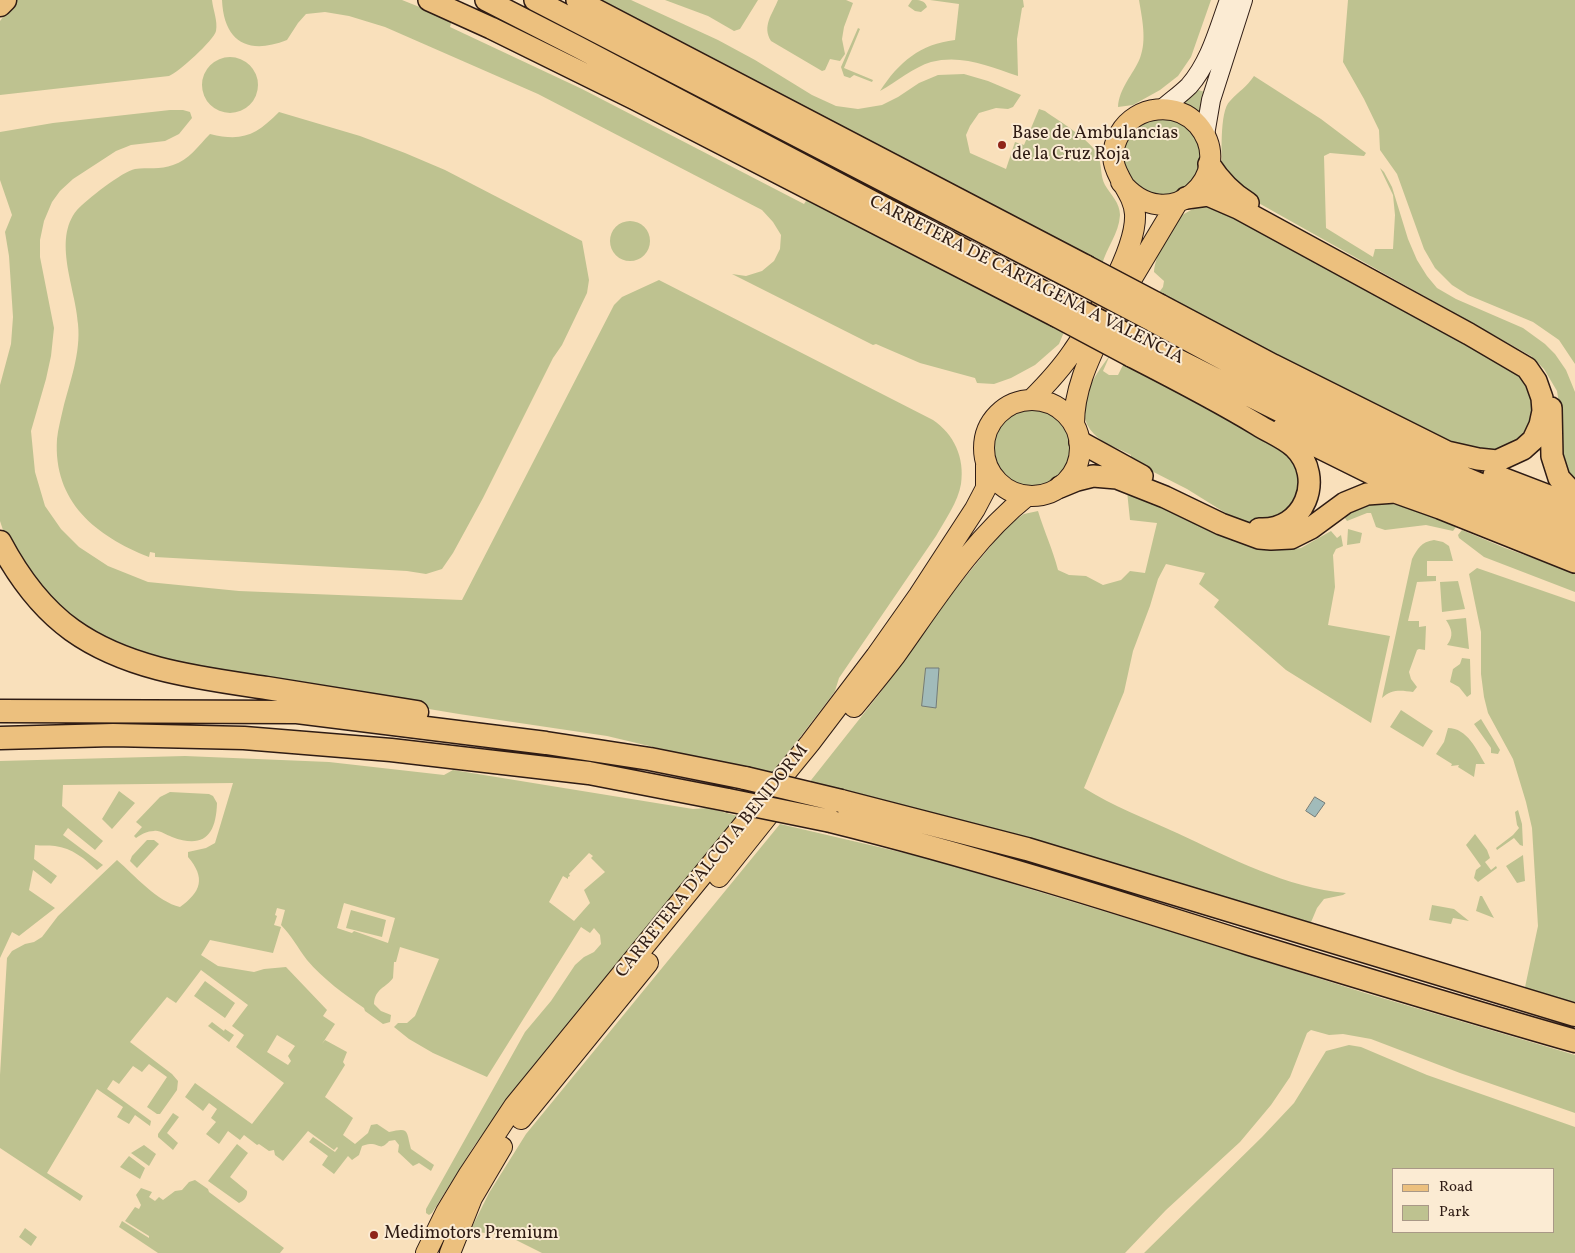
<!DOCTYPE html>
<html>
<head>
<meta charset="utf-8">
<style>
	body { margin:0 }
	#map { position:relative; width:1575px; height:1253px; overflow:hidden; background:#f9e0bb; font-family:Vollkorn,serif }
	canvas { display:block }
	.legend { position:absolute; left:1392px; top:1168px; width:162px; height:65px; box-sizing:border-box; background:#fbebd3; border:1px solid #a99887; margin:0; padding:6px 9px; list-style:none; font-size:15px; color:#2f1c14 }
	.legend li { display:flex; align-items:center; gap:10px; height:25px }
	.legend b { width:25px; border:1px solid #a99887 }
</style>
</head>
<body>
<div id="map">
<canvas width="1575" height="1253"></canvas>
<ul class="legend">
<li><b style="height:6px;background:#ecc07e"></b>Road</li>
<li><b style="height:14px;background:#bec290"></b>Park</li>
</ul>
</div>
<script>
const c = document.querySelector('canvas').getContext('2d');
c.lineJoin = 'round';
function fill(path, color) {
  c.fillStyle = color;
  c.fill(path, 'evenodd');
}
function strokePath(path, color, width, dash) {
  c.strokeStyle = color;
  c.lineWidth = width;
  c.lineCap = dash ? 'butt' : 'round';
  c.setLineDash(dash || []);
  c.stroke(path);
}
function drawText(font, color, halo, rows, align = 'center') {
  c.font = font + ' Vollkorn,serif';
  c.lineWidth = 4;
  c.setLineDash([]);
  c.textBaseline = 'middle';
  c.strokeStyle = halo;
  c.fillStyle = color;
  for (const [text, x, y, turn = 0] of rows) {
    c.save();
    c.translate(x, y);
    c.rotate((+turn || 0) * Math.PI / 180);
    c.textAlign = isNaN(turn) ? turn : align;
    if (halo) c.strokeText(text, 0, 0);
    c.fillText(text, 0, 0);
    c.restore();
  }
}
fill(new Path2D(`
	M 16,0 L 212,0 C 213,10 218,21 216,31 C 214,40 178,73 169,76 L 0,95 L 0,21 Z
	M 222,0 L 402,0 L 452,20 L 450,27 L 582,89 L 804,204 L 808,198 L 1064,332 L 1059,344 L 1035,365 L 1011,378 L 994,384 L 977,383 L 975,378 L 920,363 L 876,344 L 873,345 L 732,274 L 746,276 L 762,271 L 774,261 L 780,249 L 781,235 L 773,222 L 762,210 L 538,94 L 385,27 L 349,16 L 325,12 L 306,14 L 298,23 L 287,40 C 249,55 224,43 222,0 Z
	M 596,0 L 631,0 L 718,40 L 755,60 L 812,95 L 836,106 L 858,109 L 882,105 L 898,97 L 919,83 L 938,75 L 964,74 L 988,81 L 1021,95 L 1013,107 L 1008,109 L 996,108 L 979,113 L 970,126 L 966,135 L 970,153 L 1006,169 L 1015,142 L 1024,145 L 1039,109 L 1045,111 C 1060,122 1090,139 1098,155 C 1102,164 1100,176 1105,185 C 1111,195 1120,203 1120,215 C 1119,234 1106,248 1102,265 Z
	M 665,0 L 758,0 L 740,29 L 734,31 L 708,16 Z
	M 778,0 L 846,0 L 853,3 L 844,27 L 842,39 L 845,54 L 840,61 L 830,59 L 825,70 L 822,71 L 771,41 C 762,26 772,15 778,0 Z
	M 912,0 C 919,0 925,0 927,7 L 921,12 L 915,11 L 908,6 Z
	M 930,0 L 1023,0 L 1024,7 L 1022,8 L 1017,39 L 1018,76 C 989,66 961,54 931,62 C 914,67 896,82 880,91 C 899,62 920,44 955,40 L 959,4 Z
	M 1139,0 L 1211,0 L 1191,57 L 1178,76 L 1160,90 L 1133,105 L 1118,107 C 1119,88 1133,75 1140,58 C 1147,40 1142,18 1139,0 Z
	M 1348,0 L 1575,0 L 1575,364 L 1559,340 L 1533,322 L 1468,295 L 1452,285 L 1435,268 L 1424,249 L 1397,174 L 1380,150 L 1379,130 L 1364,99 L 1343,62 Z
	M 858,28 L 860,29 L 844,68 L 873,80 L 872,82 L 854,75 L 850,78 L 844,76 L 841,67 Z
	M202 85a28 28 0 1 1 56 0a28 28 0 1 1-56 0Z
	M 1254,76 L 1321,119 L 1366,153 L 1364,156 L 1330,153 L 1324,156 L 1326,228 L 1373,257 L 1375,249 L 1393,249 L 1395,215 L 1393,195 L 1380,168 L 1384,172 L 1392,187 L 1408,239 L 1417,260 L 1427,276 L 1437,288 L 1456,299 L 1523,328 L 1545,344 L 1555,354 L 1566,370 L 1575,392 L 1575,485 L 1561,466 L 1560,410 L 1557,391 L 1544,369 L 1531,356 L 1239,192 L 1222,173 C 1222,158 1219,111 1230,101 C 1239,91 1246,88 1254,76 Z
	M 1195,89 L 1205,92 L 1200,114 L 1180,103 Z
	M 170,110 L 183,110 L 190,112 L 192,118 L 179,134 L 165,141 L 131,145 L 116,151 L 73,179 L 60,191 L 52,202 L 44,221 L 40,240 L 40,257 L 54,328 L 51,356 L 46,379 L 31,431 L 35,472 L 45,506 L 61,529 L 79,547 L 108,566 L 148,582 L 239,591 L 462,600 L 614,305 L 622,297 L 659,280 L 933,420 C 954,434 965,458 961,484 C 958,502 945,520 936,536 L 839,678 L 835,691 L 830,698 L 771,775 L 607,736 L 459,714 L 206,672 L 155,660 L 87,631 L 49,601 L 6,539 L 0,521 L 0,385 L 11,344 L 13,317 L 9,256 L 5,232 L 12,215 L 0,180 L 0,132 L 53,123 Z
	M 279,112 L 360,136 L 405,153 L 445,170 L 582,241 L 589,280 L 587,293 L 562,345 L 553,358 L 483,498 L 453,553 L 442,569 L 426,574 L 407,571 L 155,557 L 155,553 L 150,552 L 149,557 C 96,536 53,502 57,439 C 58,429 61,418 63,409 C 70,381 81,353 78,324 C 76,289 52,240 77,210 C 86,200 123,171 135,169 C 148,167 160,170 173,165 C 189,160 198,146 210,134 C 243,142 256,135 279,112 Z
	M 1160,116 C 1168,119 1180,121 1186,125 C 1209,141 1204,184 1177,193 C 1169,196 1158,195 1150,195 L 1122,170 L 1122,144 L 1136,124 Z
	M 1205,203 L 1219,206 L 1509,363 L 1532,384 L 1534,426 L 1504,453 L 1458,445 L 1420,428 L 1157,295 L 1163,287 L 1164,281 L 1154,272 C 1155,257 1167,230 1178,219 C 1184,212 1197,208 1205,203 Z
	M610 241a20 20 0 1 1 40 0a20 20 0 1 1-40 0Z
	M 1110,355 L 1103,371 L 1109,375 L 1118,375 L 1124,363 L 1270,439 L 1299,463 L 1303,492 L 1285,518 L 1252,524 L 1232,517 L 1187,489 L 1130,460 L 1131,455 C 1120,449 1103,444 1094,434 C 1070,409 1094,377 1110,355 Z
	M990 448a40 40 0 1 1 80 0a40 40 0 1 1-80 0Z
	M 1127,491 L 1258,547 L 1284,550 L 1301,548 L 1331,531 L 1337,538 L 1341,535 L 1343,546 L 1336,549 L 1333,555 L 1335,587 L 1328,625 L 1390,636 L 1371,723 L 1286,670 L 1214,607 L 1219,600 L 1199,584 L 1205,573 L 1166,564 L 1158,579 L 1150,606 L 1133,651 L 1124,692 L 1084,788 C 1113,806 1146,819 1177,833 C 1231,858 1287,888 1346,893 L 1343,895 L 1324,899 L 1317,908 L 1309,927 L 808,784 L 880,693 L 953,592 L 1008,525 L 1024,514 L 1038,511 C 1044,531 1053,550 1058,570 L 1069,575 L 1086,576 L 1103,585 L 1121,580 L 1130,571 L 1145,573 L 1157,523 L 1130,520 Z
	M 1372,500 C 1404,505 1427,514 1456,527 L 1453,531 L 1426,525 L 1385,530 L 1376,527 L 1371,513 L 1367,513 L 1347,521 L 1342,514 Z
	M 1348,529 L 1362,533 L 1360,543 L 1347,545 Z
	M 1462,530 L 1505,548 L 1575,573 L 1575,592 L 1484,557 L 1459,538 L 1458,535 Z
	M 1434,540 L 1443,542 L 1449,546 L 1453,561 L 1427,561 L 1427,576 L 1436,576 L 1436,581 L 1417,582 L 1408,621 L 1419,621 L 1419,627 L 1426,626 L 1425,650 L 1419,649 L 1417,650 L 1409,672 L 1411,679 L 1417,687 L 1413,692 C 1401,690 1391,689 1382,698 L 1412,559 C 1418,548 1421,542 1434,540 Z
	M 1477,568 L 1575,602 L 1575,1006 L 1524,992 L 1538,926 L 1532,828 L 1526,802 L 1513,759 L 1488,713 L 1484,697 L 1481,674 L 1481,632 L 1469,574 Z
	M 1458,581 L 1465,609 L 1442,612 L 1440,582 Z
	M 1466,618 L 1469,649 L 1447,645 C 1454,636 1452,629 1446,620 Z
	M 1462,658 L 1470,659 L 1471,694 L 1467,697 L 1459,687 L 1450,682 L 1453,669 L 1460,664 Z
	M 1401,710 L 1433,731 L 1423,747 L 1390,727 Z
	M 1481,719 L 1500,750 L 1498,754 L 1491,753 L 1491,748 L 1474,724 Z
	M 1448,728 C 1467,728 1477,750 1485,764 L 1476,764 L 1474,777 L 1458,767 L 1459,765 L 1451,766 L 1452,764 L 1436,754 L 1444,742 Z
	M 185,756 L 329,762 L 444,775 L 453,770 L 693,809 L 708,808 L 738,816 L 514,1091 L 474,1146 L 432,1213 L 429,1215 L 426,1213 L 426,1209 L 525,1032 L 551,1001 L 575,965 L 584,957 L 594,952 L 601,944 L 600,935 L 594,928 L 590,933 L 581,927 L 487,1077 L 433,1053 L 409,1039 L 394,1027 L 398,1023 L 407,1023 L 415,1016 L 439,959 L 400,947 L 396,962 L 394,962 L 393,978 C 386,988 375,988 374,1004 L 381,1011 L 391,1015 L 390,1022 L 383,1024 L 365,1011 L 364,1008 C 344,994 323,979 307,960 C 298,948 291,935 281,925 L 285,910 L 277,908 L 275,915 L 277,916 L 274,925 L 281,927 L 273,953 L 210,940 L 201,955 L 218,966 L 254,972 L 264,969 L 286,967 L 327,1010 L 323,1016 L 335,1024 L 322,1044 L 325,1040 L 347,1052 L 343,1062 L 345,1065 L 325,1097 L 353,1118 L 343,1135 L 355,1144 L 368,1133 L 371,1125 L 377,1124 L 389,1132 C 410,1127 406,1131 411,1149 L 434,1165 L 431,1171 L 419,1163 L 413,1166 L 398,1152 L 399,1145 L 395,1140 L 389,1141 C 380,1151 381,1144 370,1144 C 367,1144 365,1145 362,1146 L 359,1155 L 352,1160 L 348,1156 L 334,1174 L 322,1165 L 328,1156 L 309,1142 L 313,1137 L 335,1152 L 338,1148 L 337,1147 L 334,1150 L 308,1131 L 283,1161 L 275,1155 L 274,1150 L 269,1151 L 259,1144 L 257,1145 L 244,1135 L 240,1140 L 228,1131 L 219,1144 L 206,1134 L 216,1122 L 211,1118 L 217,1109 L 209,1103 L 203,1111 L 185,1097 L 195,1083 L 252,1124 L 284,1083 L 236,1047 L 244,1035 L 232,1026 L 248,1005 L 201,970 L 176,1003 L 167,997 L 130,1042 L 172,1074 L 178,1081 L 177,1090 L 160,1114 L 157,1114 L 147,1107 L 167,1077 L 149,1064 L 142,1072 L 133,1066 L 119,1084 L 113,1080 L 107,1089 L 151,1121 L 150,1126 L 135,1115 L 129,1124 L 117,1117 L 123,1107 L 97,1089 L 47,1173 L 83,1196 L 80,1201 L 0,1148 L 0,1075 L 7,958 L 12,951 L 25,944 L 34,942 L 42,937 L 58,916 L 117,860 C 134,875 158,902 180,907 C 201,892 206,878 188,857 L 188,852 L 206,848 L 215,843 L 233,783 L 63,785 L 62,806 L 103,841 L 95,850 L 68,828 L 63,835 L 103,865 L 97,870 C 85,859 72,848 55,846 C 48,845 41,846 35,845 L 34,859 L 57,876 L 51,884 L 33,870 L 29,890 L 55,908 L 19,936 L 12,932 L 0,958 L 0,761 ZM 589,853 L 593,856 L 591,858 L 605,872 L 584,890 L 590,903 L 574,921 L 549,902 L 563,876 L 568,879 L 568,877 L 570,876 L 569,874 ZM 344,903 L 395,918 L 388,943 L 354,931 L 352,933 L 337,928 ZM 277,1035 L 295,1046 L 288,1056 L 291,1061 L 288,1065 L 267,1052 Z
	M 119,791 L 135,803 L 112,829 L 102,819 Z
	M 170,792 L 209,794 L 213,796 L 217,803 C 216,835 204,849 172,837 C 166,835 160,830 154,831 C 147,831 142,834 136,838 L 134,836 L 142,827 L 136,822 L 160,797 Z
	M 1518,810 L 1522,824 L 1523,846 L 1520,845 L 1514,838 L 1497,850 L 1496,848 L 1513,835 L 1519,828 L 1517,825 L 1515,812 Z
	M 780,824 L 930,859 L 1176,933 L 1365,993 L 1575,1055 L 1575,1113 L 1460,1073 L 1371,1039 L 1343,1034 L 1329,1035 L 1311,1030 L 1307,1033 L 1290,1077 L 1271,1105 L 1240,1142 L 1166,1210 L 1125,1253 L 542,1253 L 508,1236 L 470,1231 L 489,1193 L 526,1134 Z
	M 1475,834 L 1487,850 L 1490,858 L 1485,862 L 1491,870 L 1496,866 L 1497,868 L 1478,882 L 1474,878 L 1476,870 L 1481,866 L 1466,845 Z
	M 147,840 L 154,840 L 159,844 L 137,868 L 130,861 L 132,856 Z
	M 1523,855 L 1525,881 L 1517,883 L 1506,866 Z
	M 1480,896 L 1482,896 L 1494,918 L 1476,911 Z
	M 1432,905 L 1454,909 L 1469,921 L 1453,918 L 1451,924 L 1429,920 Z
	M 351,910 L 386,920 L 382,937 L 346,928 Z
	M 205,981 L 235,1003 L 225,1018 L 194,996 Z
	M 212,1022 L 224,1031 L 225,1029 L 234,1035 L 229,1042 L 208,1026 Z
	M 1349,1045 L 1361,1047 L 1427,1075 L 1575,1127 L 1575,1253 L 1144,1253 L 1262,1137 L 1294,1103 L 1326,1051 ZM 1394,1169 L 1554,1169 L 1554,1232 L 1394,1232 Z
	M 173,1113 L 179,1117 L 167,1133 L 178,1143 L 173,1150 L 158,1137 L 158,1134 Z
	M 237,1144 L 248,1153 L 230,1177 L 247,1191 C 248,1196 244,1201 239,1203 L 208,1181 Z
	M 144,1145 L 156,1154 L 149,1166 L 131,1153 Z
	M 129,1156 L 145,1168 L 140,1179 L 120,1167 Z
	M 195,1180 L 208,1189 L 209,1192 L 284,1248 L 280,1253 L 158,1253 L 119,1227 L 122,1221 L 149,1238 L 149,1236 L 125,1221 L 135,1207 L 139,1209 L 141,1205 L 136,1195 L 141,1188 L 152,1192 L 149,1197 L 155,1201 L 159,1197 L 163,1200 L 175,1191 L 182,1190 L 189,1182 Z
	M 25,1228 L 37,1237 L 31,1246 L 19,1237 Z`), '#bec290');
const water = new Path2D(`
	M 926,668 L 939,668 L 936,708 L 922,706 Z
	M 1315,797 L 1325,803 L 1315,817 L 1306,811 Z`);
fill(water, '#a1bbba');
strokePath(water, '#737b78', 1);
const secondary = new Path2D(`
	M 1162,109 C 1171,101 1181,94 1189,86 C 1210,62 1218,30 1229,0
	M 1205,135 L 1211,100 L 1243,0`);
const primary = new Path2D(`
	M 1119,300 L 1177,203
	M984 448a48 48 0 1 1 96 0a48 48 0 1 1-96 0Z
	M 1031,400 C 1046,385 1061,369 1073,351 C 1094,322 1137,249 1135,214 C 1133,184 1099,170 1120,133 C 1136,105 1177,101 1198,125 C 1239,174 1168,240 1121,182
	M 1074,424 C 1074,388 1090,357 1105,325
	M 854,707 C 868,690 882,673 895,656 C 935,600 973,539 1027,496
	M 719,877 L 782,798
	M 521,1119 L 648,963
	M 426,1253 L 446,1212 L 469,1174 L 514,1106 L 810,743 L 876,656 L 919,595 L 975,509 L 986,488 L 986,465
	M 450,1253 L 472,1198 L 502,1147`);
const trunk = new Path2D(`
	M 429,0 L 491,28 L 635,99 L 1056,316
	M 486,0 L 578,47 L 1067,304
	M 535,0 L 1077,281
	M 577,0 L 1086,266
	M 1209,164 C 1220,181 1231,193 1248,203
	M 1186,198 L 1208,195 L 1238,208 L 1469,334 L 1527,368 L 1536,381 L 1542,398 L 1543,411 L 1540,425 L 1533,440 L 1523,449 L 1497,461 L 1478,459 L 1447,452
	M 1160,305 L 1273,365 L 1459,458
	M 1153,321 C 1290,396 1428,468 1575,522
	M 1140,341 C 1283,412 1425,488 1575,543
	M 1131,356 C 1174,378 1217,400 1258,425 C 1269,432 1284,438 1294,447 C 1326,478 1304,532 1259,529
	M 1551,408 L 1552,456 L 1559,478 L 1575,495
	M 1282,429 L 1407,491
	M 1080,442 L 1142,476
	M 1494,475 L 1575,506
	M 1060,487 L 1077,480 L 1093,476 L 1117,478 L 1165,497 L 1221,524 L 1259,538 L 1271,539 L 1291,538 L 1311,528 L 1345,503 L 1367,494 L 1395,492 L 1440,508 L 1575,562`);
const motorway = new Path2D(`
	M 0,5 L 5,0
	M 0,542 C 18,576 40,607 72,630 C 128,670 200,678 267,688 C 317,696 367,704 417,712
	M 0,711 L 297,712 L 546,743 L 650,759 L 745,778
	M 0,738 L 113,735 L 244,738 L 391,750 L 589,773 L 728,800
	M 841,801 L 1027,849 L 1575,1015
	M 831,821 C 972,856 1111,900 1250,944 C 1358,977 1466,1010 1575,1041`);
strokePath(secondary, '#2f1c14', 20);
strokePath(primary, '#2f1c14', 22);
strokePath(trunk, '#2f1c14', 24);
strokePath(motorway, '#2f1c14', 25);
strokePath(secondary, '#fbebd3', 18);
strokePath(primary, '#ecc07e', 20);
strokePath(trunk, '#ecc07e', 21);
strokePath(motorway, '#ecc07e', 22);
const trunkBridge = new Path2D(`
	M 1086,266 L 1160,305
	M 1077,281 L 1153,321
	M 1067,304 L 1140,341
	M 1056,316 L 1131,356`);
const motorwayBridge = new Path2D(`
	M 745,778 L 841,801
	M 728,800 L 831,821`);
strokePath(trunkBridge, '#2f1c14', 24, []);
strokePath(motorwayBridge, '#2f1c14', 25, []);
strokePath(trunkBridge, '#ecc07e', 21);
strokePath(motorwayBridge, '#ecc07e', 22);
for (const [x, y, r, color] of [
	[1002,145,5,"#8f2418"],
	[374,1235,5,"#8f2418"]
]) {
  const dot = new Path2D();
  dot.arc(x, y, r, 0, 2 * Math.PI);
  c.fillStyle = color;
  c.fill(dot);
  strokePath(dot, '#fbebd3', 2);
}
drawText('18px', '#2f1c14', '#fbebd3', [
	["Base de Ambulancias",1012,135],
	["de la Cruz Roja",1012,156],
	["Medimotors Premium",384,1235]
], 'left');
drawText('18px', '#2f1c14', '#fbebd3', [
	["CARRETERA DE CARTAGENA A VALENCIA",1026,281,27],
	["CARRETERA D'ALCOI A BENIDORM",713,862,-51]
]);
</script>
</body>
</html>
